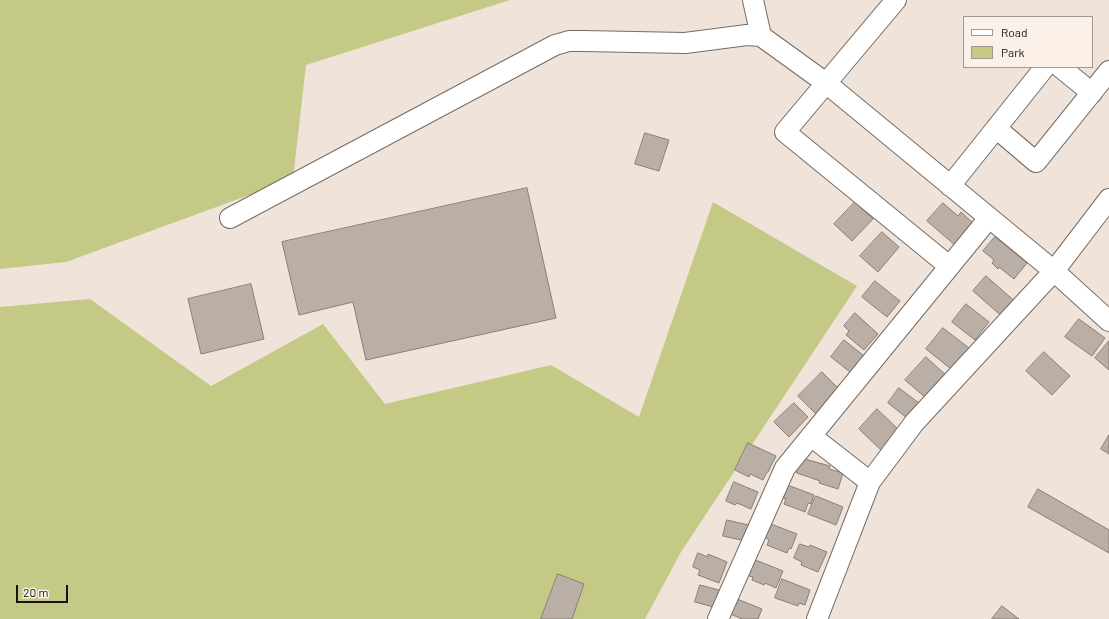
<!DOCTYPE html>
<html>
<head>
<meta charset="utf-8">
<style>
	body { margin:0 }
	#map { position:relative; width:1109px; height:619px; overflow:hidden; background:#efe3da; font-family:Barlow,sans-serif }
	canvas { display:block }
	.legend { position:absolute; left:963px; top:16px; width:130px; height:52px; box-sizing:border-box; background:#fcf1e8; border:1px solid #a09892; margin:0; padding:5px 7px; list-style:none; font-size:12px; color:#161310 }
	.legend li { display:flex; align-items:center; gap:8px; height:20px }
	.legend b { width:20px; border:1px solid #a09892 }
	.scale { position:absolute; left:16px; top:585px; width:52px; height:18px; box-sizing:border-box; border:2px solid #161310; border-top:0; padding-left:5px; font-size:12px; line-height:14px; white-space:nowrap; color:#161310; -webkit-text-stroke:3px #fcf1e8; paint-order:stroke }
</style>
</head>
<body>
<div id="map">
<canvas width="1109" height="619"></canvas>
<ul class="legend">
<li><b style="height:5px;background:#fff"></b>Road</li>
<li><b style="height:11px;background:#c4ca85"></b>Park</li>
</ul>
<div class="scale">20 m</div>
</div>
<script>
const c = document.querySelector('canvas').getContext('2d');
c.lineJoin = 'round';
function fill(path, color) {
  c.fillStyle = color;
  c.fill(path, 'evenodd');
}
function strokePath(path, color, width, dash) {
  c.strokeStyle = color;
  c.lineWidth = width;
  c.lineCap = dash ? 'butt' : 'round';
  c.setLineDash(dash || []);
  c.stroke(path);
}
fill(new Path2D(`
	M 0,0 L 510,0 L 306,65 L 293,179 L 66,262 L 0,269 Z
	M 713,202 L 857,286 L 681,552 L 645,619 L 0,619 L 0,307 L 90,299 L 211,386 L 323,324 L 385,404 L 551,365 L 639,417 Z`), '#c4ca85');
const building = new Path2D(`
	M 645,133 L 669,140 L 659,171 L 635,164 Z
	M 527,188 L 556,318 L 366,360 L 353,302 L 299,315 L 282,242 Z
	M 855,202 L 873,219 L 852,241 L 834,224 Z
	M 943,203 L 958,216 L 961,212 L 974,224 L 956,246 L 927,221 Z
	M 882,232 L 899,247 L 878,272 L 860,256 Z
	M 995,237 L 1027,263 L 1014,279 L 999,267 L 998,269 L 992,263 L 994,260 L 983,251 Z
	M 986,276 L 1018,304 L 1005,319 L 973,291 Z
	M 875,281 L 900,301 L 887,317 L 862,297 Z
	M 251,284 L 264,339 L 201,354 L 188,299 Z
	M 966,304 L 989,322 L 975,340 L 952,322 Z
	M 855,313 L 878,334 L 864,350 L 846,335 L 849,331 L 844,326 Z
	M 1079,319 L 1105,338 L 1092,356 L 1065,337 Z
	M 943,328 L 973,351 L 956,373 L 926,349 Z
	M 844,340 L 868,359 L 855,376 L 831,357 Z
	M 1109,341 L 1109,370 L 1095,358 Z
	M 1044,352 L 1070,376 L 1052,395 L 1026,371 Z
	M 926,357 L 947,376 L 927,399 L 905,380 Z
	M 822,372 L 840,390 L 816,414 L 798,396 Z
	M 899,388 L 919,403 L 907,418 L 888,403 Z
	M 794,403 L 808,417 L 789,437 L 774,422 Z
	M 877,409 L 902,433 L 883,452 L 859,429 Z
	M 1109,435 L 1109,454 L 1101,449 Z
	M 748,443 L 776,456 L 768,472 L 767,472 L 763,480 L 750,474 L 749,477 L 735,470 Z
	M 801,458 L 830,466 L 829,469 L 843,473 L 838,489 L 819,483 L 820,481 L 797,473 Z
	M 734,482 L 758,492 L 751,509 L 737,503 L 735,505 L 726,501 Z
	M 785,484 L 814,495 L 811,504 L 808,503 L 805,512 L 784,504 L 786,499 L 780,497 Z
	M 1038,489 L 1109,530 L 1109,553 L 1028,507 Z
	M 816,496 L 843,507 L 836,525 L 808,514 Z
	M 727,520 L 753,526 L 750,542 L 723,536 Z
	M 771,524 L 797,534 L 791,549 L 789,548 L 787,553 L 767,545 L 769,540 L 766,538 Z
	M 800,544 L 809,547 L 810,545 L 827,552 L 818,572 L 801,565 L 802,562 L 794,558 Z
	M 698,553 L 708,557 L 708,554 L 727,562 L 719,583 L 698,575 L 700,570 L 693,567 Z
	M 753,559 L 783,571 L 776,588 L 765,583 L 764,585 L 752,580 L 753,577 L 746,575 Z
	M 558,574 L 584,584 L 572,619 L 541,619 Z
	M 782,579 L 810,590 L 805,605 L 799,603 L 798,606 L 775,598 Z
	M 700,585 L 726,592 L 721,609 L 695,602 Z
	M 732,597 L 762,609 L 758,619 L 742,619 L 726,612 Z
	M 1002,606 L 1019,619 L 992,619 Z`);
fill(building, '#baafa7');
strokePath(building, '#897f77', 1);
const street = new Path2D(`
	M 753,0 L 761,36
	M 896,0 L 785,132 L 949,266
	M 1060,67 L 1092,93
	M 996,128 L 1036,162 L 1109,71
	M 950,186 L 1045,67
	M 230,218 L 555,45 L 569,41 L 583,41 L 685,43 L 747,35 L 761,36 L 826,83 L 1054,271 L 1109,321
	M 811,436 L 870,482
	M 718,619 L 785,468 L 989,218
	M 817,619 L 870,482 L 914,423 L 1054,271 L 1109,199`);
strokePath(street, '#766c64', 22);
strokePath(street, '#fff', 20);
</script>
</body>
</html>
